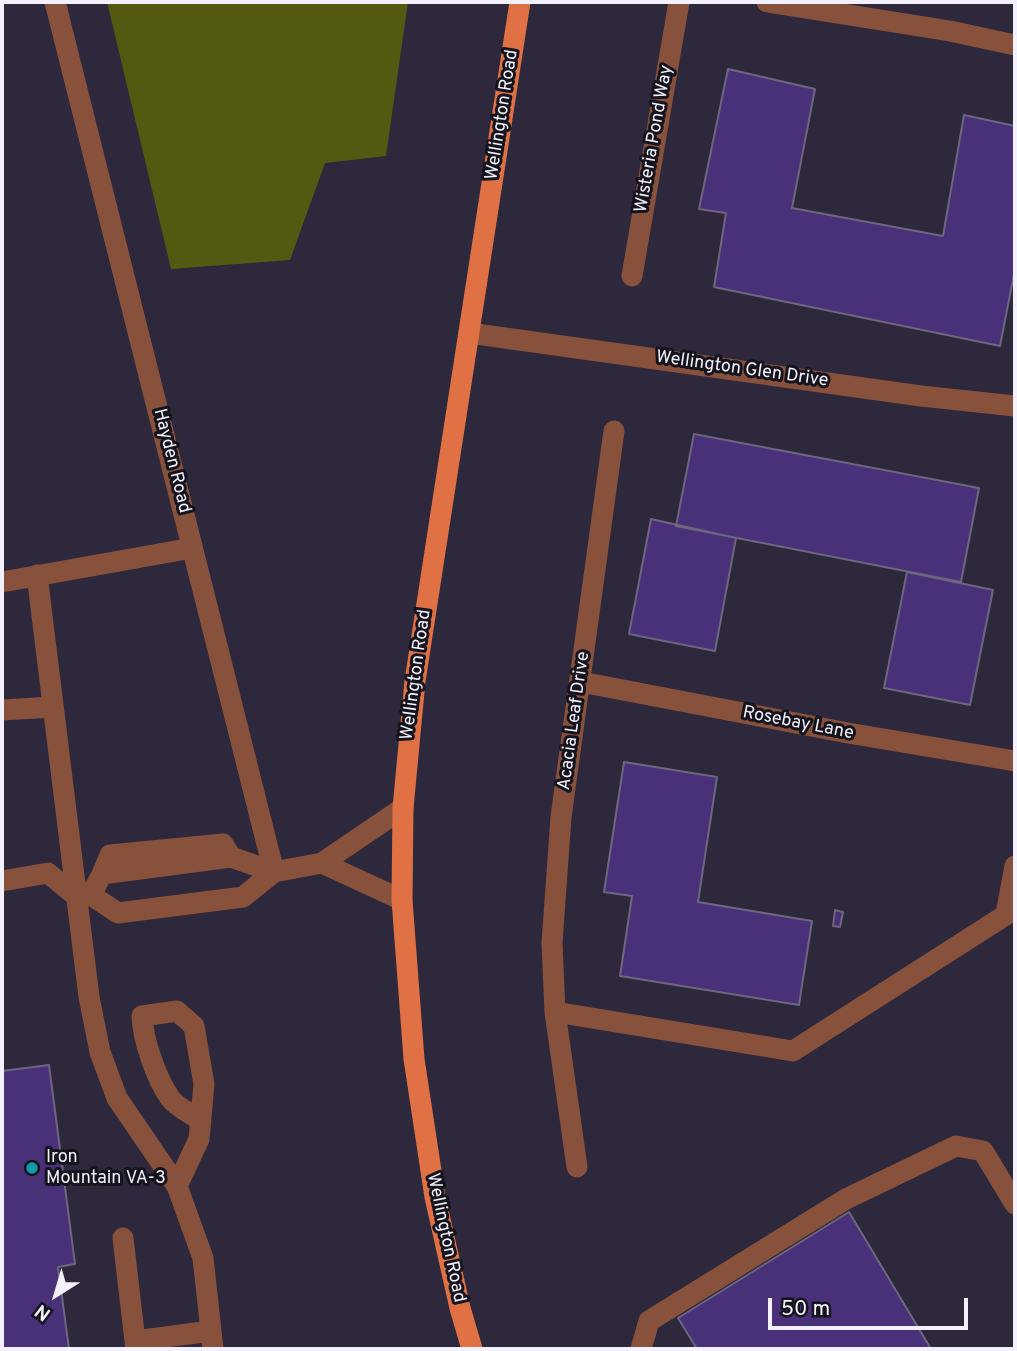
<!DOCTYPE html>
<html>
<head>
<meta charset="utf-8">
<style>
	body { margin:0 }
	#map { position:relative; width:1017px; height:1351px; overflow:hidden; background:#2d283c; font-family:Overpass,sans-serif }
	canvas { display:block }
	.frame { position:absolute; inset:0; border:4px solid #f3f1fe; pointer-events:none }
	.north { position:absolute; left:21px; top:1260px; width:70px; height:70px; -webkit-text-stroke:5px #15131c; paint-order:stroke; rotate:217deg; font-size:19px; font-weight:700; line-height:28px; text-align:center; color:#f3f1fe }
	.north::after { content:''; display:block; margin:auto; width:24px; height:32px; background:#f3f1fe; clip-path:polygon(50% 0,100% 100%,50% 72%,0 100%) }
	.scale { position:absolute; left:768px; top:1298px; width:200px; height:32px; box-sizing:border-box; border:4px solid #f3f1fe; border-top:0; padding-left:9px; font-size:21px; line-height:24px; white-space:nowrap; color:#f3f1fe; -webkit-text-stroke:5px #15131c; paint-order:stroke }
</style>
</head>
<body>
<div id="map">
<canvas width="1017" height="1351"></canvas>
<div class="frame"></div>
<div class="north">N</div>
<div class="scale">50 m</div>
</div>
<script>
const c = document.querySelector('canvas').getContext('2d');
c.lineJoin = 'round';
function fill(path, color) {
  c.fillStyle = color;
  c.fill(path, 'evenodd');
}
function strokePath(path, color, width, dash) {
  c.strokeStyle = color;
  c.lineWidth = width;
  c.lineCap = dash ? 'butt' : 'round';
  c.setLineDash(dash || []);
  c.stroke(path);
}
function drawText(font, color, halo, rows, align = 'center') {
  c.font = font + ' Overpass,sans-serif';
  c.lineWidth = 6;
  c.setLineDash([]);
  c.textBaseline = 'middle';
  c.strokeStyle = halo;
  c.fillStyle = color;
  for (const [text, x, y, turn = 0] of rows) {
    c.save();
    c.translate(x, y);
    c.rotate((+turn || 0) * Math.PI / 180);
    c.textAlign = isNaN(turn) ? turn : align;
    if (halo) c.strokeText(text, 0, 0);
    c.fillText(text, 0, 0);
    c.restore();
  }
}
fill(new Path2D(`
	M 107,2 L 408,2 L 386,156 L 325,163 L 290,260 L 171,269 Z`), '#525a12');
const building = new Path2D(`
	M 728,69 L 815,89 L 792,208 L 943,236 L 964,115 L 1015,126 L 1015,269 L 1000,346 L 714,287 L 726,213 L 699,209 Z
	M 694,434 L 979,488 L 961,582 L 676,526 Z
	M 651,519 L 736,538 L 715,651 L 629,634 Z
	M 907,572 L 993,590 L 970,705 L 884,688 Z
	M 624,762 L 717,777 L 698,902 L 812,921 L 799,1005 L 620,976 L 632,896 L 604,892 Z
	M 835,910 L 843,912 L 840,927 L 833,926 Z
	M 49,1065 L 75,1264 L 58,1267 L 69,1349 L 2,1349 L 2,1071 Z
	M 849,1212 L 931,1349 L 697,1349 L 678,1318 Z`);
fill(building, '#483178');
strokePath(building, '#6c667e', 2);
strokePath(new Path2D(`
	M 55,2 L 274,872 L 322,863
	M 767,2 L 950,31 L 1015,45
	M 632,276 L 679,2
	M 469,333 L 921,396 L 1015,406
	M 37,575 L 89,997 L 100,1052 L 117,1098 L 177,1186 L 203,1258 L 213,1349
	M 2,582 L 192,548
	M 581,682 L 848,733 L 1015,761
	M 2,710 L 53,707
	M 231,857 L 274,872 L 243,897 L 118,913 L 91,895 L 102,874 Z
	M 102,874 L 110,855 L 223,844 L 231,857
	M 2,881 L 48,873 L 76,896 L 82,896
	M 402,900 L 322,863 L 403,808
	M 1006,914 L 1015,866
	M 555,1012 L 793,1051 L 1015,909
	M 577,1167 L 555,1012 L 552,943 L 561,817 L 614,431
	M 177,1186 L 199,1139 L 204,1084 L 194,1026 L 177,1011 L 142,1016 C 143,1040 156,1078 170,1098 C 176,1107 192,1114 201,1121
	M 123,1238 L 135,1341
	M 136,1349 L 135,1341 L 211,1331
	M 641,1349 L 649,1321 L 846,1199 L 956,1146 L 983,1151 L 1015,1204`), '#87513c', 21);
strokePath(new Path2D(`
	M 472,1349 L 460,1308 L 435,1197 L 414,1059 L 402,900 L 403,808 L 415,681 L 520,2`), '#df7144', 21);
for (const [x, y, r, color] of [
	[32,1168,7,"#0f9aa8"]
]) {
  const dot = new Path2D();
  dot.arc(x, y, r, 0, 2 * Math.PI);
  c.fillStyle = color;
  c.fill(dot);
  strokePath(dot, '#15131c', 2.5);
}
drawText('18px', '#f3f1fe', '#15131c', [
	["Wellington Road",503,115,-81],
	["Wisteria Pond Way",655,139,-80],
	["Wellington Glen Drive",742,370,8],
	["Hayden Road",171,461,76],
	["Wellington Road",417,675,-82],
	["Acacia Leaf Drive",575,721,-82],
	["Rosebay Lane",798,724,11],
	["Wellington Road",445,1238,78]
]);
drawText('18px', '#f3f1fe', '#15131c', [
	["Iron",46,1158],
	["Mountain VA-3",46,1179]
], 'left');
</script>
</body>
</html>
